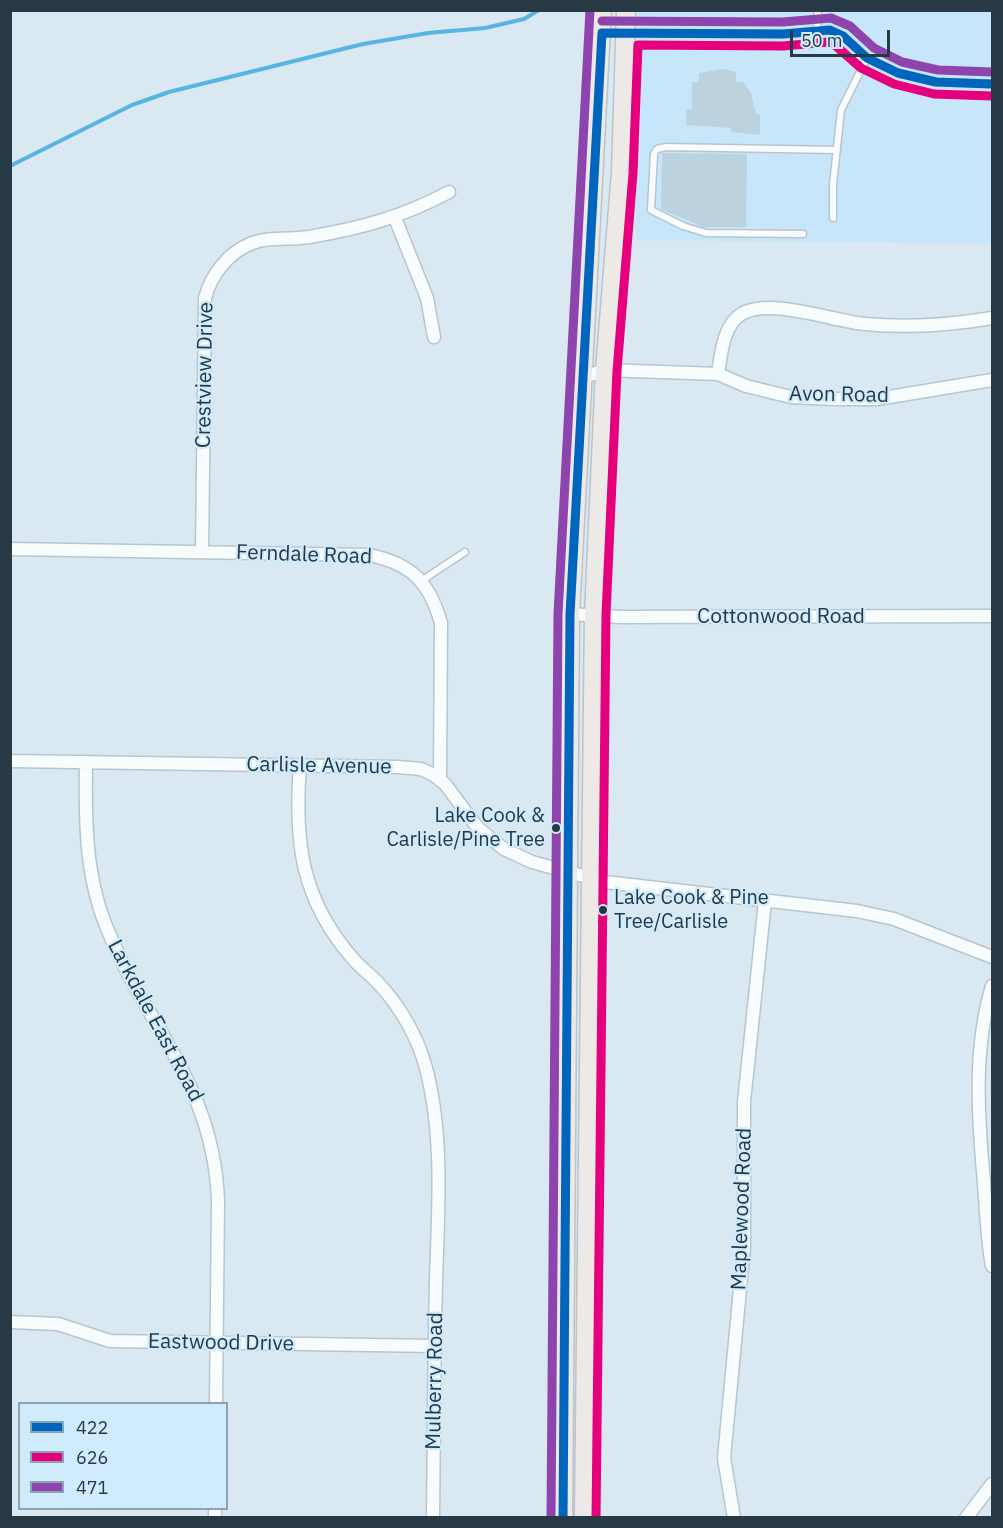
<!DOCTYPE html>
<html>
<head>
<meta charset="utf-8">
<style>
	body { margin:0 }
	#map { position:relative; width:1003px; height:1528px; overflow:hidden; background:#dae8f2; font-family:"IBM Plex Sans",sans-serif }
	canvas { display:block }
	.frame { position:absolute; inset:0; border:12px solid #263944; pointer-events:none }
	.legend { position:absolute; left:18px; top:1402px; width:210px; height:108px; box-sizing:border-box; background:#cfebfc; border:2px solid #8ba4b2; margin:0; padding:8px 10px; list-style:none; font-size:18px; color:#263944 }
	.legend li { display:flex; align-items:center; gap:12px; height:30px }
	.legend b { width:30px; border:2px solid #8ba4b2 }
	.scale { position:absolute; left:790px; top:30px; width:100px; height:27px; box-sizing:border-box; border:3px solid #263944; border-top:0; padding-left:8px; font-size:18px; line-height:21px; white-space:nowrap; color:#263944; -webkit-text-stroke:4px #cfebfc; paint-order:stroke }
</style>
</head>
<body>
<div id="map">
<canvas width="1003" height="1528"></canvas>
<div class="frame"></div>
<ul class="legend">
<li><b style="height:8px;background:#0065bd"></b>422</li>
<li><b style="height:8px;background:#e5007d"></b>626</li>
<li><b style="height:8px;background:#8e44ad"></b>471</li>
</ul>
<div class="scale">50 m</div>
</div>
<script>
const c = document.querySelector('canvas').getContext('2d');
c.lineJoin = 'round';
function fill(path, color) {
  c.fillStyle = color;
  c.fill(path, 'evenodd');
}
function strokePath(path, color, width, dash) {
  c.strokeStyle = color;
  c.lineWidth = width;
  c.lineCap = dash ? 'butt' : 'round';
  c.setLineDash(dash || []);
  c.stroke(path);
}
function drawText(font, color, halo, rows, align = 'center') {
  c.font = font + ' "IBM Plex Sans",sans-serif';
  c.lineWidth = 4.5;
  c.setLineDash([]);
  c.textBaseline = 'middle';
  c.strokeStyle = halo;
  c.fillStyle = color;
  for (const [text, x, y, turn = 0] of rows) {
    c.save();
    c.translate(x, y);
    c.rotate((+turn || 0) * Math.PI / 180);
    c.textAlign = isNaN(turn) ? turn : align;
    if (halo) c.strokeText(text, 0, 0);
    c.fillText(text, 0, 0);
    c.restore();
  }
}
fill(new Path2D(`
	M 638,11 L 992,11 L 992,244 L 636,240 Z`), '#c8e6f9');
strokePath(new Path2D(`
	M 10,166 L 132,105 L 169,92 L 363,44 L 428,33 L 485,28 L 524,19 L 539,10`), '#57b5e0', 4);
fill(new Path2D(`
	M 723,69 L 736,72 L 736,82 L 743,82 L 751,93 L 756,114 L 760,114 L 760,135 L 731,132 L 731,128 L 686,125 L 686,109 L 692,109 L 692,82 L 699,82 L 699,73 Z
	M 662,153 L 747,154 L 746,227 L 703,227 L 661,209 Z`), '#bdd2df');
const service = new Path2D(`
	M 817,29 L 818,10
	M 603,33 L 783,34 L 830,30 L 843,36 L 867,58 L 898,73 L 936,82 L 992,84
	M 833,218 L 833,185 L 841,110 L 867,58
	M 803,234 L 706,233 L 683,226 L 651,210 L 654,154 L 657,149 L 666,147 L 836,150
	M 421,581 L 465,552`);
const minor = new Path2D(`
	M 395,218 L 427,298 L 434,337
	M 718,374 C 721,354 723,324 743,313 C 772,298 833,321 865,324 C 907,328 951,325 992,318
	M 581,378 L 605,370 L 718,374 L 746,386 L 791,397 L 836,399 L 877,399 L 992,380
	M 10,549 L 370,555 C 411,564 429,581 441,623 L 440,780
	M 202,552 L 205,298 C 211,275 228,253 250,244 C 269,236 290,240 309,237 C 362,228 402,217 449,192
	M 570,614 L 620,617 L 992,616
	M 10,761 L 398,767 L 421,769 L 434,775 L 445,784 L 478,828 L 504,849 L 532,862 L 605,882 L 857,911 L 894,919 L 992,957
	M 86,762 C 85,820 85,879 109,933 C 150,1031 214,1087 218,1201 L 216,1404
	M 300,765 C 294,842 301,900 354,960 C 362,969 372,976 380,985 C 401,1008 418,1038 426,1068 C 444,1137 438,1210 436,1281 C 434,1360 434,1439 433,1518
	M 992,986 C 973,1050 978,1117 984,1183 C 986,1211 987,1239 992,1266
	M 10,1322 L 58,1324 L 110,1341 L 435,1346
	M 215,1518 L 215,1508
	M 734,1518 L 724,1458 L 744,1247 L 744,1102 L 765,901
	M 966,1518 L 992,1484`);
const primary = new Path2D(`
	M 563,1518 L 570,614 L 602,10
	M 584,1518 L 594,615 L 605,370 L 621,172 L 626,10`);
strokePath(service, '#b6c5cf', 9);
strokePath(minor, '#b6c5cf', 15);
strokePath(primary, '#bac4ca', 21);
strokePath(service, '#f9fcfd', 6);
strokePath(minor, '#f9fcfd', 12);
strokePath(primary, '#ede9e6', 18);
strokePath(new Path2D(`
	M 563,1518 L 570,614 L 602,33 L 783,34 L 830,30 L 843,36 L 867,58 L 898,73 L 936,82 L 992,84`), '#0065bd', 9);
strokePath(new Path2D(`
	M 596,1518 L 606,615 L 617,371 L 633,173 L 638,45 L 783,46 L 828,42 L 836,46 L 861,68 L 894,84 L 934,94 L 992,96`), '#e5007d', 9);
strokePath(new Path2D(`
	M 602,21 L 783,22 L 831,18 L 850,26 L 874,48 L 902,62 L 938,70 L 992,72
	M 551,1518 L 558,614 L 590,10`), '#8e44ad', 9);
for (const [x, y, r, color] of [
	[556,828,5,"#263944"],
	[603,910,5,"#263944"]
]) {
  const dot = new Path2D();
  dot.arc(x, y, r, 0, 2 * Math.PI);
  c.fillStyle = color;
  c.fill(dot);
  strokePath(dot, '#cfebfc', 2);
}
drawText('20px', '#263944', '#cfebfc', [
	["Lake Cook &",545,816],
	["Carlisle/Pine Tree",545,840],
	["Lake Cook & Pine",614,898,"left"],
	["Tree/Carlisle",614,922,"left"]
], 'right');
drawText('21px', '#263944', '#cfebfc', [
	["Crestview Drive",205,375,-89],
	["Avon Road",839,395,1],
	["Ferndale Road",304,555,2],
	["Cottonwood Road",781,617],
	["Carlisle Avenue",319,766,1],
	["Larkdale East Road",155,1021,62],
	["Maplewood Road",742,1209,-88],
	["Eastwood Drive",221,1343,1],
	["Mulberry Road",435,1381,-89]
]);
</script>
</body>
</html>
